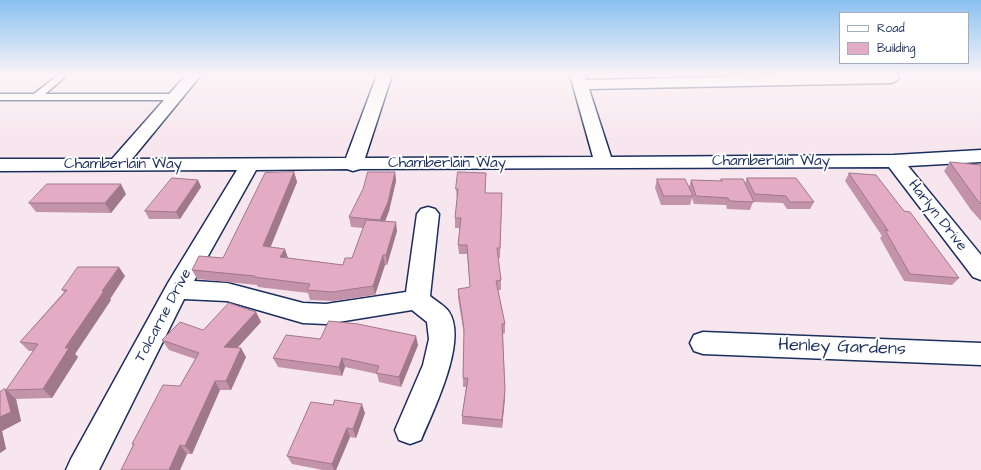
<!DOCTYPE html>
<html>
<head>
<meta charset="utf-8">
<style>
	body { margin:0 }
	#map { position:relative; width:981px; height:470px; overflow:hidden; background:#f7e6ed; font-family:"Architects Daughter",sans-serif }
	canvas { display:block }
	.legend { position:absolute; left:839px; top:12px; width:130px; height:52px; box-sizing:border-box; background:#fff; border:1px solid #a4acbf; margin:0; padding:5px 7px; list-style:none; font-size:12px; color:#1b2f5e }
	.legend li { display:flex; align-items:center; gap:8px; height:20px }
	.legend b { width:20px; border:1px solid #a4acbf }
</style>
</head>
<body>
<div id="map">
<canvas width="981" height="470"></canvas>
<ul class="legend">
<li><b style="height:5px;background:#fff"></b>Road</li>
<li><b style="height:11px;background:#e3acc4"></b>Building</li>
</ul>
</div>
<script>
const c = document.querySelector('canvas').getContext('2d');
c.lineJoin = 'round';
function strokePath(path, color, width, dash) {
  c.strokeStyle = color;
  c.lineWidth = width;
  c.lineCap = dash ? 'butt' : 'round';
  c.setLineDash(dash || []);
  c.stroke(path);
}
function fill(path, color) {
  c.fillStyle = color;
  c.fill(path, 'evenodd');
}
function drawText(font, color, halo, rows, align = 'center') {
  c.font = font + ' "Architects Daughter",sans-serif';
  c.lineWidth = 4;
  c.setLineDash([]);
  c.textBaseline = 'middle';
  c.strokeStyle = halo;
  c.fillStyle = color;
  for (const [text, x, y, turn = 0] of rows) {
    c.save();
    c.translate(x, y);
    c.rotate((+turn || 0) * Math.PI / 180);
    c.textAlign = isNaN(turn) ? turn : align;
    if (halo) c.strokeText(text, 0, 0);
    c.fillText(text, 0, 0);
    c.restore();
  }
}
const lane = new Path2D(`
	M 58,75 L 64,75 L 65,77 L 45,94 L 175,94 L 179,97 L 175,100 L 0,100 L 0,94 L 34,94 Z`);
const street = new Path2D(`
	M 186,75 L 201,75 L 132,159 L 346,158 L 377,75 L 392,75 L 365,158 L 593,157 L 570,75 L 585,75 L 586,80 L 812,75 L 897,75 L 899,78 L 896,81 L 891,83 L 589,89 L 611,157 L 894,155 L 981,150 L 981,162 L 908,166 L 981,255 L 981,280 L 973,277 L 889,167 L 360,169 L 353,171 L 347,169 L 256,170 L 194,281 L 227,283 L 303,303 L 326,304 L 406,292 L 417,214 L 421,209 L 428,207 L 435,209 L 439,214 L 430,296 C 436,301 445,306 449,312 C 468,341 433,411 421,440 L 410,444 L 399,440 L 395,430 L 423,365 L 429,339 L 427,322 L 412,310 L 326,324 L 303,323 L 227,301 L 184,299 L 99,470 L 66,470 L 71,459 L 168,283 L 237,170 L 0,171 L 0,159 L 112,159 Z
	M 703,332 L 981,343 L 981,365 L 703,354 L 694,351 L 690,343 L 694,335 Z`);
strokePath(lane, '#1b2f5e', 3);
strokePath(street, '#1b2f5e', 3);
fill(lane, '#fff');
fill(street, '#fff');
fill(new Path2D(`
	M 950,162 L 981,165 L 981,221 L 971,210 L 944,171 Z
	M 294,172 L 297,182 L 270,247 L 288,258 L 343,265 L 352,258 L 363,228 L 351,227 L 349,217 L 395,172 L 396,181 L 389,211 L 385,221 L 397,231 L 387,265 L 385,265 L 375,295 L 334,301 L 310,300 L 308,293 L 258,287 L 257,285 L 197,279 L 192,270 L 223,258 Z
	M 486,173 L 485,193 L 502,193 L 500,258 L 498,258 L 501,280 L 501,290 L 498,290 L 505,324 L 505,333 L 503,334 L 505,390 L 502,428 L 462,424 L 462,416 L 466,387 L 463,387 L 463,378 L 464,334 L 458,298 L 458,289 L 470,288 L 467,254 L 459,254 L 458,245 L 460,228 L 455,228 L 455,218 L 457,199 L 456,189 Z
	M 849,173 L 904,211 L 959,278 L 952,285 L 904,281 L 880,238 L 882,236 L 845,181 Z
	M 747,178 L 814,202 L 810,209 L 787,209 L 783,203 L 753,202 L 750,210 L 727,209 L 726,205 L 694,204 L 692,198 L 690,205 L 661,205 L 655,188 L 657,179 L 689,187 L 691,180 L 720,181 L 721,179 L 745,183 Z
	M 198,180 L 201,187 L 180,219 L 149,219 L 145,211 Z
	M 126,194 L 111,213 L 36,212 L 29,203 Z
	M 125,276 L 110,299 L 111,300 L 75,354 L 78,357 L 52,398 L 16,399 L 21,421 L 2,431 L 6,449 L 0,453 L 0,392 L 6,390 L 33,351 L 29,351 L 20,342 L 64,292 L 62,290 Z
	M 256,312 L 261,322 L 237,348 L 246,357 L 231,390 L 220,390 L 192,454 L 187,454 L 180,470 L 121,470 L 133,445 L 132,444 L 180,386 L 195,359 L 169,350 L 162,340 L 203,330 Z
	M 320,339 L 418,345 L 401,387 L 379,382 L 377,374 L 345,367 L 342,376 L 278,367 L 273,358 Z
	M 365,413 L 356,438 L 350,437 L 336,470 L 323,470 L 292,464 L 287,456 Z`), '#c394a9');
fill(new Path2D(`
	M 294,172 L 297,182 L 267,256 L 263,246 Z
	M 395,172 L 396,181 L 389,211 L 382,229 L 380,220 Z
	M 198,180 L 201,187 L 180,219 L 176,212 Z
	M 121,184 L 126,194 L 111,213 L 105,203 Z
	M 396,222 L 397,231 L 387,265 L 386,255 Z
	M 285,249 L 288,258 L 280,257 Z
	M 383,255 L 385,265 L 375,295 L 373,286 Z
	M 119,267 L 125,276 L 110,299 L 111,300 L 75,354 L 78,357 L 52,398 L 43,389 L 65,348 L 102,291 Z
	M 256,312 L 261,322 L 229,357 L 224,347 Z
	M 416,336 L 418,345 L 401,387 L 399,377 Z
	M 241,348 L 246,357 L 231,390 L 226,381 Z
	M 342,358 L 345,367 L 342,376 L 339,367 Z
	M 215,381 L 220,390 L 192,454 L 185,446 Z
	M 5,389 L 16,399 L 21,421 L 2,431 L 6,449 L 0,453 L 0,417 Z
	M 505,390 L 505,399 L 502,428 L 502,420 Z
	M 362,404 L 365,413 L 356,438 L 353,429 Z
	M 347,428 L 350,437 L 336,470 L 334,470 L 332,464 Z
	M 180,445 L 187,454 L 180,470 L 169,470 Z`), '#9f7889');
const building = new Path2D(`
	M 950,162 L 981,165 L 981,204 L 978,201 Z
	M 294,172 L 263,246 L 285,249 L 280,257 L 343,265 L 345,258 L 352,258 L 366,220 L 396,222 L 386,255 L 383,255 L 373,286 L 332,292 L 307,290 L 310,284 L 254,277 L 255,276 L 192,270 L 199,256 L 223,258 L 265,173 Z
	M 368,172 L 395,172 L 388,202 L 380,220 L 349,217 L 363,189 Z
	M 458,172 L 486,173 L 485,193 L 502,193 L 500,248 L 497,248 L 501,280 L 496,281 L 505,324 L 502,324 L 505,390 L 502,420 L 462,416 L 468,378 L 463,378 L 464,329 L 458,289 L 470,287 L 467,245 L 458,245 L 461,218 L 455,218 L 458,189 L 456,189 Z
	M 849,173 L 876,175 L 904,211 L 910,212 L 959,278 L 910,274 L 885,230 L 888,231 Z
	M 172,178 L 198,180 L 176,212 L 145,211 Z
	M 747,178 L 796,178 L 814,202 L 790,202 L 786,196 L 755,194 Z
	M 657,179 L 685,179 L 693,196 L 664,196 Z
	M 721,179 L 743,179 L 754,202 L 730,201 L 728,198 L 696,196 L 691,180 L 722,181 Z
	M 47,184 L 121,184 L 105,203 L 29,203 Z
	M 78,267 L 119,267 L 102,291 L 104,291 L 65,348 L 69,348 L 43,389 L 6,390 L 38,344 L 20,342 L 67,290 L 62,290 Z
	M 229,303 L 256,312 L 224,347 L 241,348 L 226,381 L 215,381 L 185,446 L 180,445 L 169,470 L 121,470 L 134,444 L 132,444 L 163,385 L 180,386 L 199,353 L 162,340 L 180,322 L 203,330 Z
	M 329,321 L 358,324 L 416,336 L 399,377 L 376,373 L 379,366 L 342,358 L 339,367 L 273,358 L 286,335 L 320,339 Z
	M 5,389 L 11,412 L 0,417 L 0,392 Z
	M 335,400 L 362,404 L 353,429 L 347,428 L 332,464 L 287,456 L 311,402 L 333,405 Z`);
fill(building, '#e3acc4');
strokePath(building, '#9f7889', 1);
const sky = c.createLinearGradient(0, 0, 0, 141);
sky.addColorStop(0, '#89c1f0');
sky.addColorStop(0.53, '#fbf4f7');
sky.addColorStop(1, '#fbf4f700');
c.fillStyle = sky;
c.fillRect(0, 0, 981, 141);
drawText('15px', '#1b2f5e', '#fff', [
	["Chamberlain Way",771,162],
	["Chamberlain Way",447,164],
	["Chamberlain Way",123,165],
	["Harlyn Drive",937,216,52],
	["Tolcarne Drive",164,316,-62]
]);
drawText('18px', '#1b2f5e', '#fff', [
	["Henley Gardens",842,348,2]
]);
</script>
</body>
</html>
